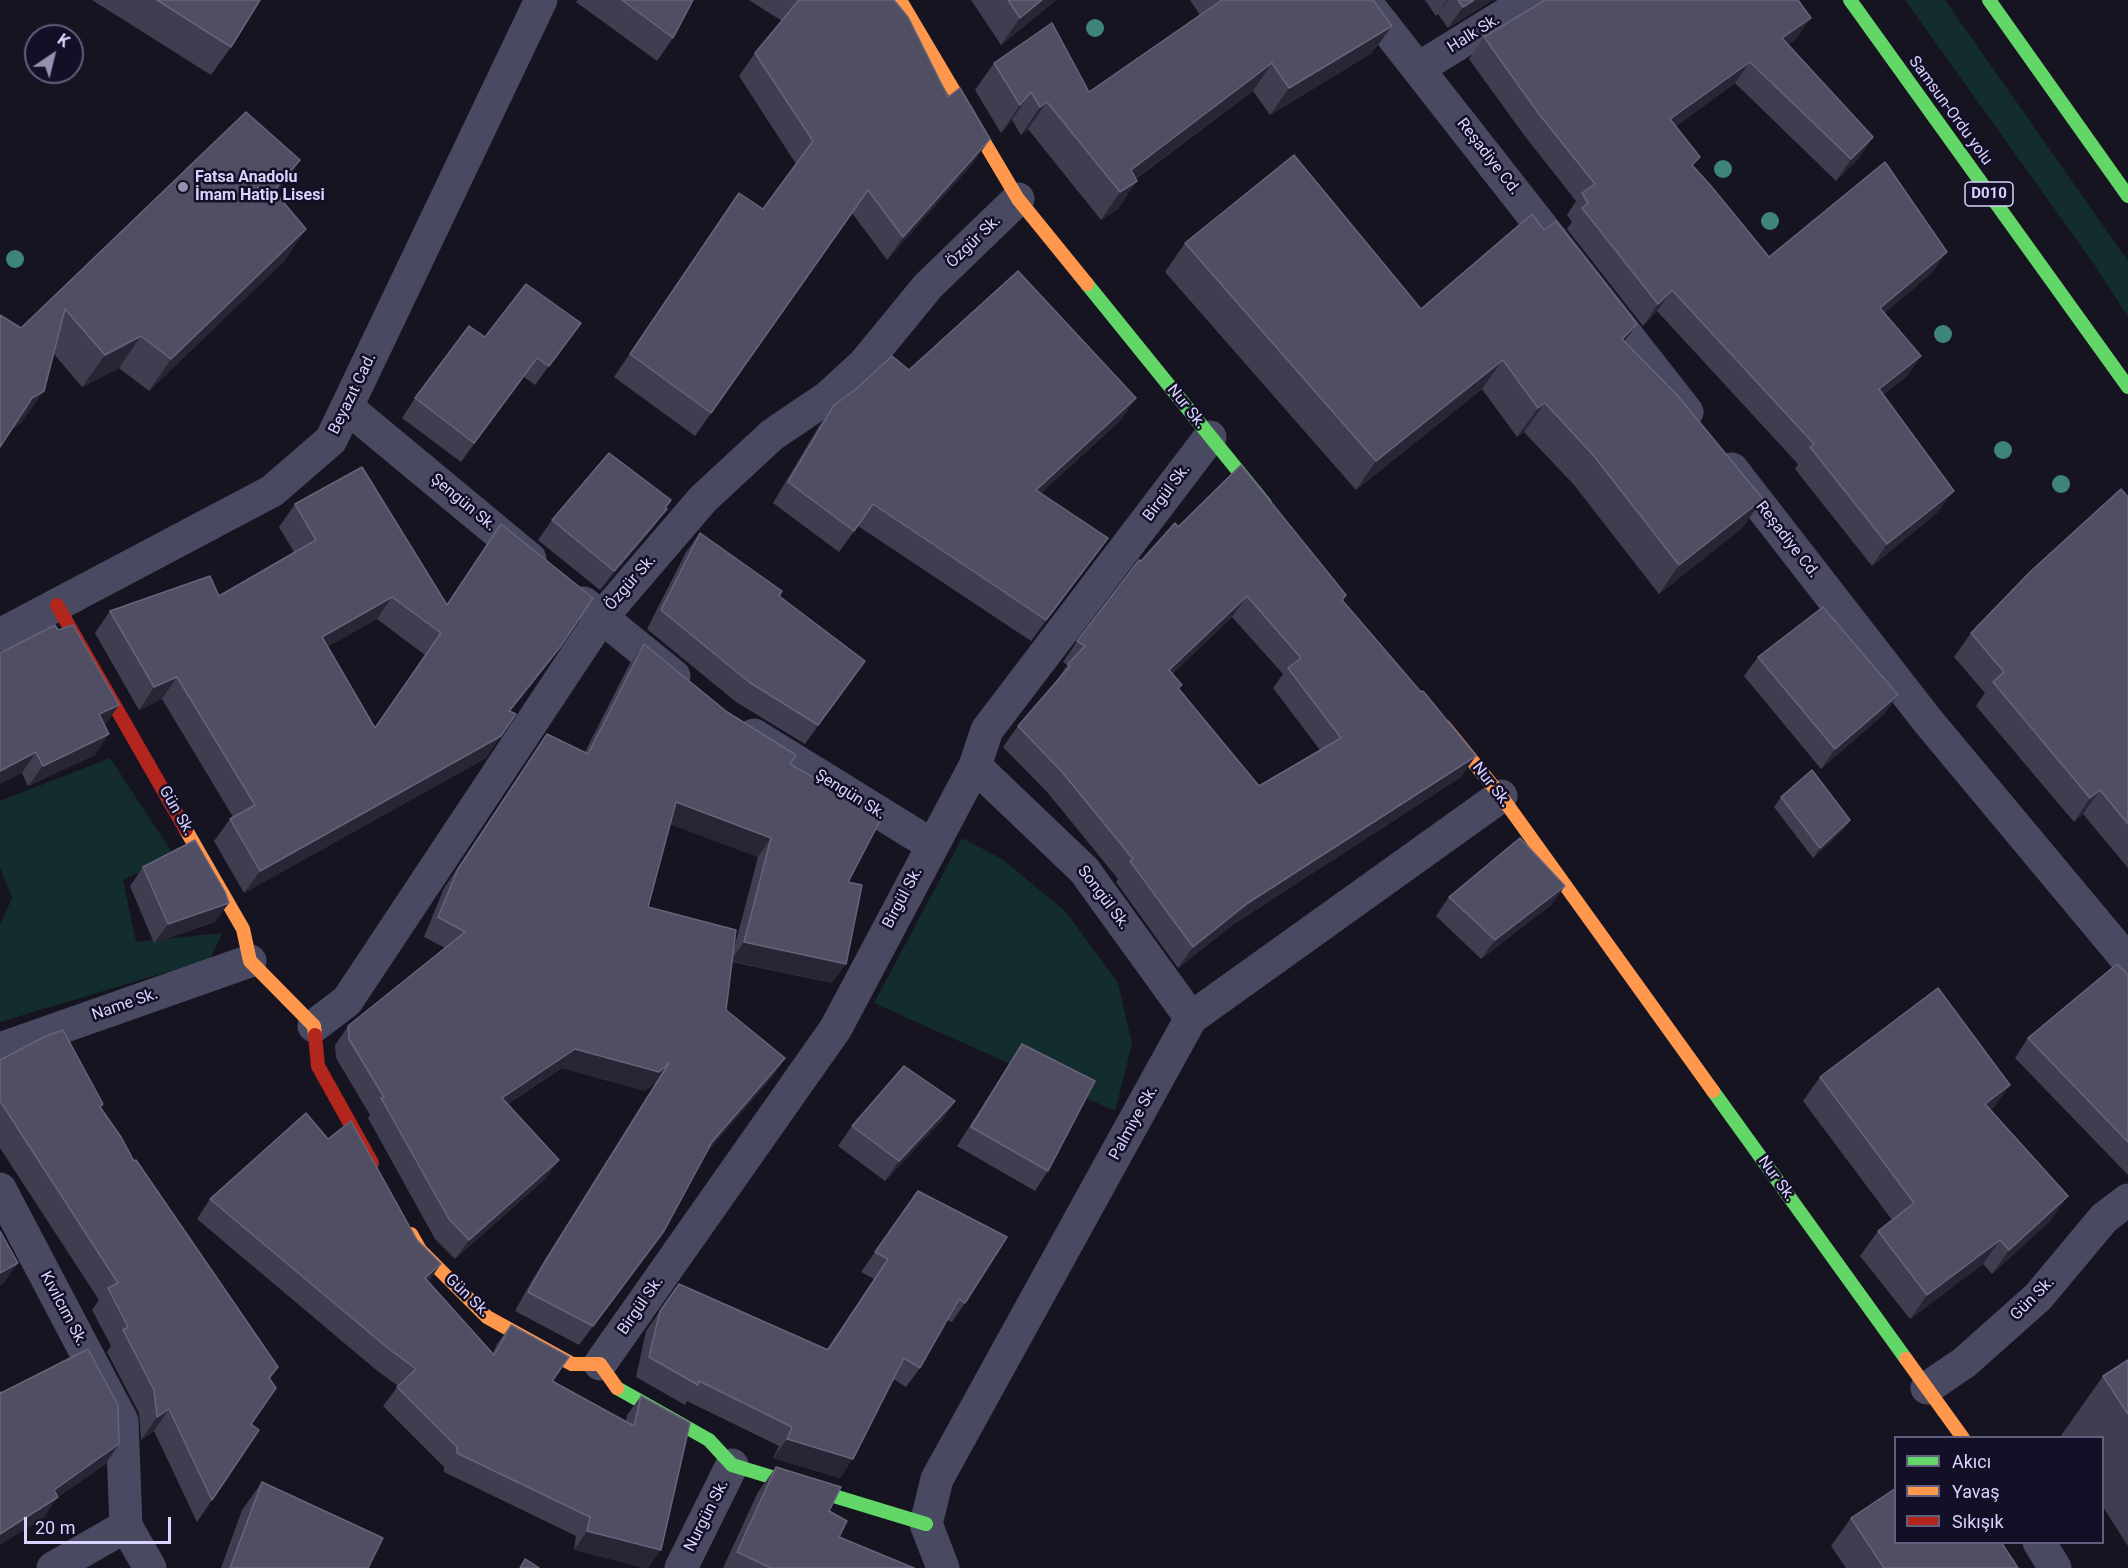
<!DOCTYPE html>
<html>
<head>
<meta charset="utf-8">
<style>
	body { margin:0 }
	#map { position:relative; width:2128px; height:1568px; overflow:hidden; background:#161421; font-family:Roboto,sans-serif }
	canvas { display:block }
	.legend { position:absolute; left:1894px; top:1436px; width:210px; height:108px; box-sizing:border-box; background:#130f26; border:2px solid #625e7d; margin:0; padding:8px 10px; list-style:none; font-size:18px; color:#d9d4ff }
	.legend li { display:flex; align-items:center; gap:12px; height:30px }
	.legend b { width:30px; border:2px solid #625e7d }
	.north { position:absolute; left:24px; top:24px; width:60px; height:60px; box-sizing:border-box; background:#130f26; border:2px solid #625e7d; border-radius:50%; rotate:35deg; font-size:16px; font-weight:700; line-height:24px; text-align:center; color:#d9d4ff }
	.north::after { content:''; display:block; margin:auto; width:21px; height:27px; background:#9591b1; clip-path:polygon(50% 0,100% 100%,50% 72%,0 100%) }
	.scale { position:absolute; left:24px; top:1517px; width:147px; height:27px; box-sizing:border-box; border:3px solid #d9d4ff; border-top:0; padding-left:8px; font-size:18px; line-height:21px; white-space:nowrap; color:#d9d4ff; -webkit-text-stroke:4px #130f26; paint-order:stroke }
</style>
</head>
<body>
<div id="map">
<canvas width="2128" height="1568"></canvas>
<ul class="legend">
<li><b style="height:8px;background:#63d668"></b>Akıcı</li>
<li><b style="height:8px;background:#ff974d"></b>Yavaş</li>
<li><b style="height:8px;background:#b3261e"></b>Sıkışık</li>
</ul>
<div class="north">K</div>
<div class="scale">20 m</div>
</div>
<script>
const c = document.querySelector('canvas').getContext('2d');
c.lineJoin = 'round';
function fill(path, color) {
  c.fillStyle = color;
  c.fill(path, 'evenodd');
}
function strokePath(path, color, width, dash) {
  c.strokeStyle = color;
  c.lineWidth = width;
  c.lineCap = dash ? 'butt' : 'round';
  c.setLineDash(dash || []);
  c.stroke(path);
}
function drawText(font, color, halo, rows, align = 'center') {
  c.font = font + ' Roboto,sans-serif';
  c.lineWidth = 5;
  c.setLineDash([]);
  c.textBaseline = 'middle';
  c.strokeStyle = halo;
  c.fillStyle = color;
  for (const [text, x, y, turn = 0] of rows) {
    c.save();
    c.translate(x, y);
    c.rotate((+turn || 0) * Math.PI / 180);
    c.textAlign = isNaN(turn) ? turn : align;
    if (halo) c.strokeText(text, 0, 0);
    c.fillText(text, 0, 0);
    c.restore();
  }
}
fill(new Path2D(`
	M 1905,0 L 1945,0 L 2128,261 L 2128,317 L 2096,267 Z
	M 110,758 L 174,855 L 123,880 L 136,942 L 222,933 L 210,959 L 0,1022 L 0,925 L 12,898 L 0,868 L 0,801 Z
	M 962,838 L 1002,859 L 1066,912 L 1118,983 L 1132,1044 L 1115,1111 L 874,1003 Z`), '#132c2d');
strokePath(new Path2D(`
	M 1364,0 L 1687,412
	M 1419,68 L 1529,0
	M 348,408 L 530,559
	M 1732,469 L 1927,720 L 2128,961
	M 584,603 L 674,676
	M 0,635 L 272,491 L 331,440 L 541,0
	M 754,735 L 932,845
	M 975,766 L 1084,870 L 1191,1018
	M 314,1026 L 347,1001 L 601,618 L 703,499 L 772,435 L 828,397 L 864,364 L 928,286 L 1018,199
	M 0,1049 L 250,961
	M 0,1189 L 122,1421 L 126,1526 L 150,1568
	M 600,1364 L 836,1028 L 975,766 L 987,730 L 1210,437
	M 1927,1388 L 1965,1362 L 2038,1297 L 2104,1218 L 2128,1200
	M 2039,1542 L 2055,1568
	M 53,1568 L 126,1526
	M 681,1568 L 732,1465
	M 943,1568 L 926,1524 L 937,1479 L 1191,1018 L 1501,796`), '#4a4962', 33);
strokePath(new Path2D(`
	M 1850,0 L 2128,387
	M 1989,0 L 2128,196
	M 1087,284 L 1265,504
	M 1713,1091 L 1906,1359
	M 617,1388 L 709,1440 L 732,1465 L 926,1524`), '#63d668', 14);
strokePath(new Path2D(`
	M 900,0 L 1018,199 L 1087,284
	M 1444,726 L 1501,796 L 1713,1091
	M 186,830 L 243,929 L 250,961 L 314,1026 L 315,1035
	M 411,1234 L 420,1250 L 487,1317 L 572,1364 L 600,1364 L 617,1388
	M 1906,1359 L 1963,1438`), '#ff974d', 14);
strokePath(new Path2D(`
	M 57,605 L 186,830
	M 315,1035 L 318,1066 L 372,1163`), '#b3261e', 14);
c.fillStyle = '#3e8478';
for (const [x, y] of [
	[1095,28],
	[1723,169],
	[1770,221],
	[15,259],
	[1943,334],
	[2003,450],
	[2061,484]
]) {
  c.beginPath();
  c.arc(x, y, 9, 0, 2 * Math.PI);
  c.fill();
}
fill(new Path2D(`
	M 92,0 L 260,0 L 231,47 L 211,75 Z
	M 578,0 L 693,0 L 673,38 L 657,61 L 576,2 Z
	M 749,0 L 894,0 L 974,162 L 887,260 L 852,213 L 695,436 L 614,377 L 723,216 L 763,209 L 796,164 L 739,76 L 755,53 L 782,21 Z
	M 971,0 L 1056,0 L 1001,45 Z
	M 1190,0 L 1373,0 L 1372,53 L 1270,115 L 1253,91 L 1136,179 L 1118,209 L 1101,220 L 1028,129 L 1021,135 L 1012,120 L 1001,133 L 975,90 L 994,63 L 1089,92 L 1200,15 Z
	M 1425,0 L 1493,0 L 1448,28 L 1438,14 L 1436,16 Z
	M 1484,37 L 1796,39 L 1788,45 L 1873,137 L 1858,159 L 1836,181 L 1735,83 L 1676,126 L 1694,167 L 1769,257 L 1932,273 L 1884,313 L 1921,356 L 1906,377 L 1883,395 L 1938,512 L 1872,566 L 1795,469 L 1798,464 L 1657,311 L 1643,326 L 1567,229 L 1572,222 L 1567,215 L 1576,201 L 1524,135 L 1469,59 Z
	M 276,194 L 306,229 L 284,261 L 149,391 L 119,368 L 82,387 L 54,354 L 21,423 L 12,429 L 21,328 Z
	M 1544,230 L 1637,324 L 1625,341 L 1763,499 L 1742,528 L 1659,594 L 1574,485 L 1524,432 L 1517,437 L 1482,389 L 1356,490 L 1165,272 L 1185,243 L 1421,309 Z
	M 581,323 L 535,385 L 524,377 L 461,462 L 402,418 L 415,398 Z
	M 909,370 L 1122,419 L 1041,493 L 1093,559 L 1031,641 L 858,526 L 839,552 L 773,503 L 819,426 L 834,405 Z
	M 2128,497 L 2128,868 L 2083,814 L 2074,822 L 1976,706 L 1985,693 L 1954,657 L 1971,633 Z
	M 295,504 L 447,605 L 501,524 L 561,646 L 545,668 L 510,712 L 486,758 L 244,893 L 214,841 L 230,819 L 233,817 L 162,699 L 139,710 L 95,633 L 110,611 L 219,596 L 294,552 L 279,527 ZM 377,619 L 425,655 L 375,728 L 327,647 Z
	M 552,520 L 653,528 L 600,590 L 538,540 Z
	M 1178,527 L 1346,595 L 1342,600 L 1461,777 L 1234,924 L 1178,968 L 1116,882 L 1118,879 L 1048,793 L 1003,747 L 1018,726 L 1054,685 L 1067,665 L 1063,662 L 1077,641 L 1141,561 ZM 1232,617 L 1283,674 L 1273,688 L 1320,750 L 1259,786 L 1179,689 L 1172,674 Z
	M 700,533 L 779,596 L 852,680 L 805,744 L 736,702 L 647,629 L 686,552 Z
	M 58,630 L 119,705 L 105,725 L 95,755 L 28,786 L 22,773 Z
	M 644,644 L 790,764 L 848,882 L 832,983 L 732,962 L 726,1010 L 785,1058 L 772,1077 L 707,1152 L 650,1250 L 579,1345 L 515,1311 L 531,1282 L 656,1082 L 645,1091 L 562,1068 L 508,1104 L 559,1160 L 545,1179 L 455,1259 L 435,1239 L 368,1118 L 370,1115 L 336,1058 L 335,1045 L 348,1026 L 445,948 L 424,937 L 444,888 L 547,734 L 585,752 L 630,663 ZM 670,824 L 758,857 L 734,949 L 648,907 Z
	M 1758,657 L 1898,695 L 1884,714 L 1821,769 L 1744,676 Z
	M 1781,797 L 1850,820 L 1843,830 L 1813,858 L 1774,807 Z
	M 143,867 L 215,922 L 154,943 L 130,886 Z
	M 1565,886 L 1551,905 L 1481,959 L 1436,916 L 1449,897 Z
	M 2128,975 L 2128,1175 L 2015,1058 L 2028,1038 Z
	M 1022,1044 L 1048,1171 L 1035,1191 L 957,1146 L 1009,1064 Z
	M 0,1060 L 103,1104 L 100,1107 L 134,1161 L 278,1367 L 270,1379 L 251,1424 L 212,1500 L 197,1522 L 154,1431 L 141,1440 L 139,1413 L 107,1352 L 111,1346 L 92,1310 L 99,1300 L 0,1148 Z
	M 1820,1077 L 2010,1085 L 1991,1110 L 2051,1220 L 1992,1274 L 1983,1264 L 1910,1319 L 1860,1256 L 1878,1231 L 1892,1220 L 1803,1101 Z
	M 955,1101 L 942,1120 L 885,1181 L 838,1146 L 852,1126 Z
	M 918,1191 L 965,1303 L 952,1322 L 947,1320 L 920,1368 L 906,1387 L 893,1379 L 840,1478 L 773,1458 L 779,1446 L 687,1401 L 685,1405 L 636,1377 L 646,1331 L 679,1284 L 827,1349 L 874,1279 L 861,1272 Z
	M 210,1199 L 428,1282 L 493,1353 L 497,1344 L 511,1325 L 553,1381 L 626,1422 L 627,1415 L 641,1396 L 690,1423 L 574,1550 L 576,1536 L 444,1472 L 444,1467 L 383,1406 L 398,1386 L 375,1369 L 197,1219 Z
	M 2128,1360 L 2128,1546 L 2103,1507 L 2103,1437 L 2060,1437 L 2103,1376 Z
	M 776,1467 L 829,1511 L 839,1537 L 914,1568 L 723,1568 L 758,1492 Z
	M 262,1482 L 368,1568 L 221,1568 L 242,1510 Z
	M 1851,1518 L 2018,1568 L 1846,1568 L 1831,1546 Z`), '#403d50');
fill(new Path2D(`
	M 1042,0 L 1056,0 L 1001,45 L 1020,18 Z
	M 1447,0 L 1448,0 L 1436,16 Z
	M 1474,0 L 1493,0 L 1448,28 L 1463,7 Z
	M 1811,18 L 1796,39 L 1767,60 L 1782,38 Z
	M 1392,26 L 1372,53 L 1270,115 L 1289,88 Z
	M 1750,62 L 1735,83 L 1655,141 L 1670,119 Z
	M 1272,63 L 1253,91 L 1119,191 L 1131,170 Z
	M 1031,92 L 1012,120 L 1001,133 L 1020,105 Z
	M 1047,102 L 1028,129 L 1021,135 L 1040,107 Z
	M 1873,137 L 1858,159 L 1836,181 L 1851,159 Z
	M 990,139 L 974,162 L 887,260 L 903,237 Z
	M 300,160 L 278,192 L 251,224 L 274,191 Z
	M 1137,181 L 1118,209 L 1101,220 L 1120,192 Z
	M 306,229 L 284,261 L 149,391 L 171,359 Z
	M 1947,252 L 1932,273 L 1865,329 L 1880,308 Z
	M 1672,290 L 1657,311 L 1643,326 L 1658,304 Z
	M 1637,324 L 1616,353 L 1622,339 Z
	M 141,336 L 119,368 L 82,387 L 105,355 Z
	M 1921,356 L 1906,377 L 1864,410 L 1879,389 Z
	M 537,358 L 524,377 L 461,462 L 474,443 Z
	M 1503,360 L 1482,389 L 1356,490 L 1376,461 Z
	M 44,391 L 21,423 L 10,430 L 32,398 Z
	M 1136,398 L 1122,419 L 1021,511 L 1036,490 Z
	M 1545,403 L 1524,432 L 1517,437 L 1538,408 Z
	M 1954,491 L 1938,512 L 1872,566 L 1887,544 Z
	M 1763,499 L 1742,528 L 1659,594 L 1679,565 Z
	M 667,509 L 653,528 L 600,590 L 614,571 Z
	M 1108,538 L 1093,559 L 1031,641 L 1046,620 Z
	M 1247,596 L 1232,617 L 1154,691 L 1169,670 Z
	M 392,597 L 377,619 L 306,659 L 322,637 Z
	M 561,646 L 545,668 L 493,733 L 509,711 Z
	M 865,661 L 852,680 L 805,744 L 818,725 Z
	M 177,677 L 162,699 L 139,710 L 154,687 Z
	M 1898,695 L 1884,714 L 1821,769 L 1835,749 Z
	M 119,705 L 105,725 L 99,714 Z
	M 109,734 L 95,755 L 28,786 L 43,766 Z
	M 501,736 L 486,758 L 244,893 L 260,871 Z
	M 36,752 L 22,773 L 0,784 L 0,771 Z
	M 1476,756 L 1461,777 L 1234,924 L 1178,968 L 1193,947 L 1248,903 Z
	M 2100,790 L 2083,814 L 2074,822 L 2090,798 Z
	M 676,802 L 771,838 L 758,857 L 662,821 Z
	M 1850,820 L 1843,830 L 1813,858 L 1820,848 Z
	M 1565,886 L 1551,905 L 1481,959 L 1495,940 Z
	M 229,903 L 215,922 L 154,943 L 168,924 Z
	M 744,942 L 846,964 L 832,983 L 730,961 Z
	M 575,1049 L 669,1063 L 656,1082 L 645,1091 L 562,1068 L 489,1117 L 502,1098 Z
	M 785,1058 L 772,1077 L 699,1161 L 712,1142 Z
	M 2010,1085 L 1993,1109 L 1968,1128 L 1985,1104 Z
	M 955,1101 L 942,1120 L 885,1181 L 899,1161 Z
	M 559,1160 L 545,1179 L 455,1259 L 469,1240 Z
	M 2068,1196 L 2051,1220 L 1992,1274 L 2009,1250 Z
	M 2000,1240 L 1983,1264 L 1910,1319 L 1927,1295 Z
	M 18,1263 L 3,1284 L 0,1286 L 0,1273 Z
	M 441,1264 L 427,1284 L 425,1278 Z
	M 169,1409 L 154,1431 L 141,1440 L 157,1417 Z
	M 787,1439 L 853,1459 L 840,1478 L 773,1458 Z
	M 119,1444 L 105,1465 L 57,1498 L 44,1518 L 0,1545 L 0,1534 L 54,1490 Z
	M 587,1531 L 661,1550 L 648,1568 L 643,1568 L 574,1550 Z`), '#282635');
const building = new Path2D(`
	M 157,0 L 260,0 L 231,47 Z
	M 622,0 L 693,0 L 673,38 Z
	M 799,0 L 894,0 L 908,17 L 948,97 L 960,88 L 990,139 L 903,237 L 868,190 L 711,413 L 630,354 L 739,193 L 763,209 L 813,141 L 755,53 Z
	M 1008,0 L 1042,0 L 1020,18 Z
	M 1222,0 L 1373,0 L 1392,26 L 1289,88 L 1272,63 L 1131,170 L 1137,181 L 1120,192 L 1047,102 L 1040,107 L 1031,92 L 1020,105 L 994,63 L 1052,23 L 1089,92 Z
	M 1458,0 L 1474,0 L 1463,7 Z
	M 1545,0 L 1798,0 L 1811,18 L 1782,38 L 1873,137 L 1851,159 L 1750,62 L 1670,119 L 1700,157 L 1692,165 L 1711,186 L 1769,257 L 1885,162 L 1947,252 L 1880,308 L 1921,356 L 1879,389 L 1954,491 L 1887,544 L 1810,447 L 1814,444 L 1672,290 L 1658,304 L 1582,208 L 1588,203 L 1582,193 L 1595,184 L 1539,114 L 1484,37 Z
	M 246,112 L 300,160 L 274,191 L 306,229 L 171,359 L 141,336 L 105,355 L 65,309 L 44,391 L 32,398 L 0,447 L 0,315 L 21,328 Z
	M 1294,155 L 1421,309 L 1532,214 L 1544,230 L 1556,221 L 1637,324 L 1622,339 L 1678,396 L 1763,499 L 1679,565 L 1594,456 L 1545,403 L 1538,408 L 1503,360 L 1376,461 L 1185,243 Z
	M 1018,271 L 1136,398 L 1036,490 L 1108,538 L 1046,620 L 873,504 L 854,531 L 788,482 L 834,405 L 855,390 L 892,356 L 909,370 Z
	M 526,284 L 581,323 L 549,366 L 537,358 L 474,443 L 415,398 L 469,326 L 485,337 Z
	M 609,453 L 671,500 L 665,508 L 667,509 L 614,571 L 552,520 Z
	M 1241,465 L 1346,595 L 1342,600 L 1421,692 L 1423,691 L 1476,756 L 1248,903 L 1193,947 L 1130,861 L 1133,859 L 1063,773 L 1018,726 L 1070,666 L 1068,664 L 1085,646 L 1077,641 L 1139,560 L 1141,561 L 1175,523 L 1178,527 ZM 1247,596 L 1301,658 L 1288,668 L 1341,738 L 1259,786 L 1178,688 L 1182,685 L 1169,670 Z
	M 362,467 L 447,605 L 501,524 L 593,598 L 561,646 L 509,711 L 516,714 L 501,736 L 260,871 L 230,819 L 255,805 L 177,677 L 154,687 L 110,611 L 210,576 L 219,596 L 316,540 L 295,504 ZM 392,597 L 441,633 L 375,728 L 322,637 Z
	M 2121,489 L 2128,497 L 2128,824 L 2100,790 L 2090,798 L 1993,682 L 2004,672 L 1971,633 L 2030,572 Z
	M 700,533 L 782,591 L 779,596 L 865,661 L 818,725 L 749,682 L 661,610 Z
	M 1823,607 L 1898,695 L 1835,749 L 1758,657 Z
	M 55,625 L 58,630 L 73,625 L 119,705 L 99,714 L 109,734 L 43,766 L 36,752 L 0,771 L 0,653 Z
	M 644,644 L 727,712 L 796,755 L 790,764 L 882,817 L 848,882 L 862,885 L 846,964 L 744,942 L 771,838 L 676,802 L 648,907 L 736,930 L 726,1010 L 785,1058 L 712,1142 L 664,1231 L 593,1326 L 528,1292 L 544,1263 L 669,1063 L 659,1072 L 575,1049 L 502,1098 L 559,1160 L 469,1240 L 449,1219 L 381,1098 L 384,1097 L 349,1039 L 348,1026 L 465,932 L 438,917 L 458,869 L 547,734 L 588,754 Z
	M 1812,770 L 1850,820 L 1820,848 L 1781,797 Z
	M 1520,838 L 1565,886 L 1495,940 L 1449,897 Z
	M 195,840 L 225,892 L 229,903 L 168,924 L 143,867 Z
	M 2117,964 L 2128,975 L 2128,1142 L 2028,1038 Z
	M 1938,988 L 2010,1085 L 1985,1104 L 2068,1196 L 2009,1250 L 2000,1240 L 1927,1295 L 1878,1231 L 1914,1203 L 1820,1077 Z
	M 63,1030 L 103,1104 L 100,1107 L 121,1137 L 134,1161 L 136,1160 L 278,1367 L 269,1378 L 276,1388 L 251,1424 L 259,1430 L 212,1500 L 169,1409 L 157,1417 L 154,1390 L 123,1330 L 128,1327 L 108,1288 L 118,1283 L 0,1101 L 0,1060 L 46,1036 Z
	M 1022,1044 L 1095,1081 L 1048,1171 L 971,1127 Z
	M 904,1066 L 955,1101 L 899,1161 L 852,1126 Z
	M 306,1113 L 328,1139 L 351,1121 L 417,1240 L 441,1264 L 425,1278 L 494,1355 L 511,1325 L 569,1357 L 552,1381 L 634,1426 L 641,1396 L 690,1423 L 661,1550 L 587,1531 L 590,1517 L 457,1453 L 457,1447 L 397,1387 L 416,1369 L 389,1349 L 210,1199 Z
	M 918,1191 L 1007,1237 L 965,1303 L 959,1299 L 920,1368 L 904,1358 L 853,1459 L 787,1439 L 792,1427 L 699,1381 L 698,1385 L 649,1357 L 660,1311 L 679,1284 L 828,1350 L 888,1259 L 875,1252 Z
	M 0,1231 L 18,1263 L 0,1273 Z
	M 88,1349 L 118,1405 L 119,1444 L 54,1490 L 58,1497 L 0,1534 L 0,1392 L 1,1393 Z
	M 2128,1360 L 2128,1414 L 2103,1376 Z
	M 776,1467 L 841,1487 L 829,1511 L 847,1521 L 839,1537 L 914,1568 L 771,1568 L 737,1552 Z
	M 262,1482 L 383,1538 L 368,1568 L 230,1568 Z
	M 1896,1488 L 1896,1542 L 2001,1542 L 2018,1568 L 1884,1568 L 1851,1518 Z
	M 525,1559 L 539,1568 L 520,1568 Z`);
fill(building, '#504e63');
strokePath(building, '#66637b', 1.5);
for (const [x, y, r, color] of [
	[183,187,6,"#9591b1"]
]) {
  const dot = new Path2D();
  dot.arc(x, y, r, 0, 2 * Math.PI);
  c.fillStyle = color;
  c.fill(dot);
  strokePath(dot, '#130f26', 2);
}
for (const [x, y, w] of [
	[1989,194,48]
]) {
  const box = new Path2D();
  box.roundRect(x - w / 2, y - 12, w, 24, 4.5);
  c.fillStyle = '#130f26';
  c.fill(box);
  strokePath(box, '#d9d4ff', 1.5);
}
drawText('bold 15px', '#d9d4ff', null, [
	["D010",1989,194]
]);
drawText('16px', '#d9d4ff', '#130f26', [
	["Halk Sk.",1474,34,-32],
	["Samsun-Ordu yolu",1950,111,54],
	["Reşadiye Cd.",1488,157,52],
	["Özgür Sk.",974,242,-44],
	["Beyazıt Cad.",353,394,-64],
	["Nur Sk.",1186,407,51],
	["Birgül Sk.",1167,493,-53],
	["Şengün Sk.",463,503,40],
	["Reşadiye Cd.",1787,540,52],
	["Özgür Sk.",631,583,-49],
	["Nur Sk.",1491,785,52],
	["Şengün Sk.",850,795,32],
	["Gün Sk.",176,811,60],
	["Birgül Sk.",903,898,-62],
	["Songül Sk.",1103,898,53],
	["Name Sk.",125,1005,-19],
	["Palmiye Sk.",1134,1123,-61],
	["Nur Sk.",1776,1179,54],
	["Gün Sk.",467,1296,44],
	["Gün Sk.",2033,1299,-45],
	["Birgül Sk.",641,1306,-55],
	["Kıvılcım Sk.",63,1309,62],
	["Nurgün Sk.",707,1516,-63]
]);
drawText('bold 16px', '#d9d4ff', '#130f26', [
	["Fatsa Anadolu",195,178],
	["İmam Hatip Lisesi",195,196]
], 'left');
</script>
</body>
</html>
